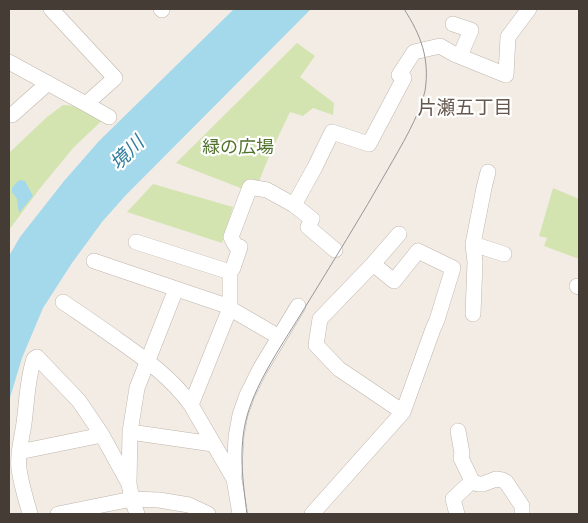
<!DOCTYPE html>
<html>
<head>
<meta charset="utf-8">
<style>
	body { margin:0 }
	#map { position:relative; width:588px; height:523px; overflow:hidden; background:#f2ece5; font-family:Signika,sans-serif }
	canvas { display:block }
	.frame { position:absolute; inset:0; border:10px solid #443c35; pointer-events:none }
</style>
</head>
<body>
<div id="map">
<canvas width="588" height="523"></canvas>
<div class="frame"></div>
</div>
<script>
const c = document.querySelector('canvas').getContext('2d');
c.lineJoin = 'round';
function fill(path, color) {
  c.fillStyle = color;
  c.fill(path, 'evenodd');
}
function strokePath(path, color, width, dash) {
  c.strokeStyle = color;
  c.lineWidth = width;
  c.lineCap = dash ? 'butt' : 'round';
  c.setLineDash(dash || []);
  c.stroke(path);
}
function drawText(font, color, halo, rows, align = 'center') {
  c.font = font + ' Signika,"Noto Sans JP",sans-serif';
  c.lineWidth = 4.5;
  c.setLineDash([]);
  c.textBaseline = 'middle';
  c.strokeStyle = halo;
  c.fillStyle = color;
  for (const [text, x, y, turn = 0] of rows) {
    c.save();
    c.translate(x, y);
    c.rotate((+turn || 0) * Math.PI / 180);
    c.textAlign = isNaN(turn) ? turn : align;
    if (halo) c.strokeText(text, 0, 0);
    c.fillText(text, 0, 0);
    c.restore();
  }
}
fill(new Path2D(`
	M 297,43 L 315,56 L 300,77 L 334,103 L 333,115 L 313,108 L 303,116 L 290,112 L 270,154 L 259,181 L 247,179 L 243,189 L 176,163 Z
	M 63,105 L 102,108 L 108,115 L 74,147 L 41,187 L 9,230 L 9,153 L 47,117 Z
	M 153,184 L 233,207 L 222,243 L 127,212 Z
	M 553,188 L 579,199 L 579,259 L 544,246 L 547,238 L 539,236 Z`), '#d4e4b0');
fill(new Path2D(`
	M 234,9 L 311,9 L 125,196 L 102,222 L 72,263 L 43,308 L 22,358 L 9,401 L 9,256 L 20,237 L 64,181 L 99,141 Z
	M 21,180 L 25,181 L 33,196 L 19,213 L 17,199 L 12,192 L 12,188 L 18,181 Z`), '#a4d9ec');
const minor = new Path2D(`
	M 51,9 L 115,78 L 86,104
	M 161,9 L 162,10
	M 453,24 L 471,30 L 460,56
	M 9,62 L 86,104 L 109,117
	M 12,115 L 48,83
	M 399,234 L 373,264 L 320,319 L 316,345 L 339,369 L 403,412
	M 136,242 L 230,272
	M 473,244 L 504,254
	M 335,250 L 308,227 L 312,219 L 294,205 L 315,167 L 332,132 L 369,144 L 404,78 L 399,75 L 414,52 L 440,46 L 454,54 L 506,75 L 508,37 L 529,9
	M 94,261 L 224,305 L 279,337
	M 577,286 L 579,287
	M 63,302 C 82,315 100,327 118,340 C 145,359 172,378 191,405 L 234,479 L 240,514
	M 473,314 L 475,262 L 473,244 L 484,188 L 488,172
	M 191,405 L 230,308 L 230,272 L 233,268 L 240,247 L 235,245 L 231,237 L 250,187 L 267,190 L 294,205
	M 458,431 L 462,453 L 461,458 L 472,481 L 478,484 L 483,484 L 496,479 L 502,480 L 506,482 L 522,506 L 522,514
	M 130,432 L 213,444
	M 19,452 L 102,435
	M 234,477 L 236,437 L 240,415 L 247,395 L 260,369 L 298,306
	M 30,514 C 26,499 21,484 19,469 C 17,453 22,439 24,423 C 27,402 27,380 34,359 L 37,357 L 79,401 L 102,435 L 129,484
	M 58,514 L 132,499 L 159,500 L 189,505 L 208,514
	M 137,514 L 132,499 L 129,484 L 130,432 L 137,388 L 176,289
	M 312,514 L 403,412 L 433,329 L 437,320 L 453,268 L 418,251 L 394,281 L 373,264
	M 457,514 L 453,499 L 472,481`);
strokePath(minor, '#c0b5ab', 16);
strokePath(minor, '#fff', 15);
strokePath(new Path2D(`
	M 247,514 C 243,482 238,449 247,416 C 257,380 284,342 304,309 C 332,263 361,217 388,169 C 400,148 420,115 425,91 C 430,59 421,35 404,9`), '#959595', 1);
drawText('18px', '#51722c', '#fff', [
	["緑の広場",238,148]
]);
drawText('19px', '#66584d', '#fff', [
	["片瀬五丁目",465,109]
]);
drawText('italic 19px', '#307d9b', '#fff', [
	["境川",128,154,-45]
]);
</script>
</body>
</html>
